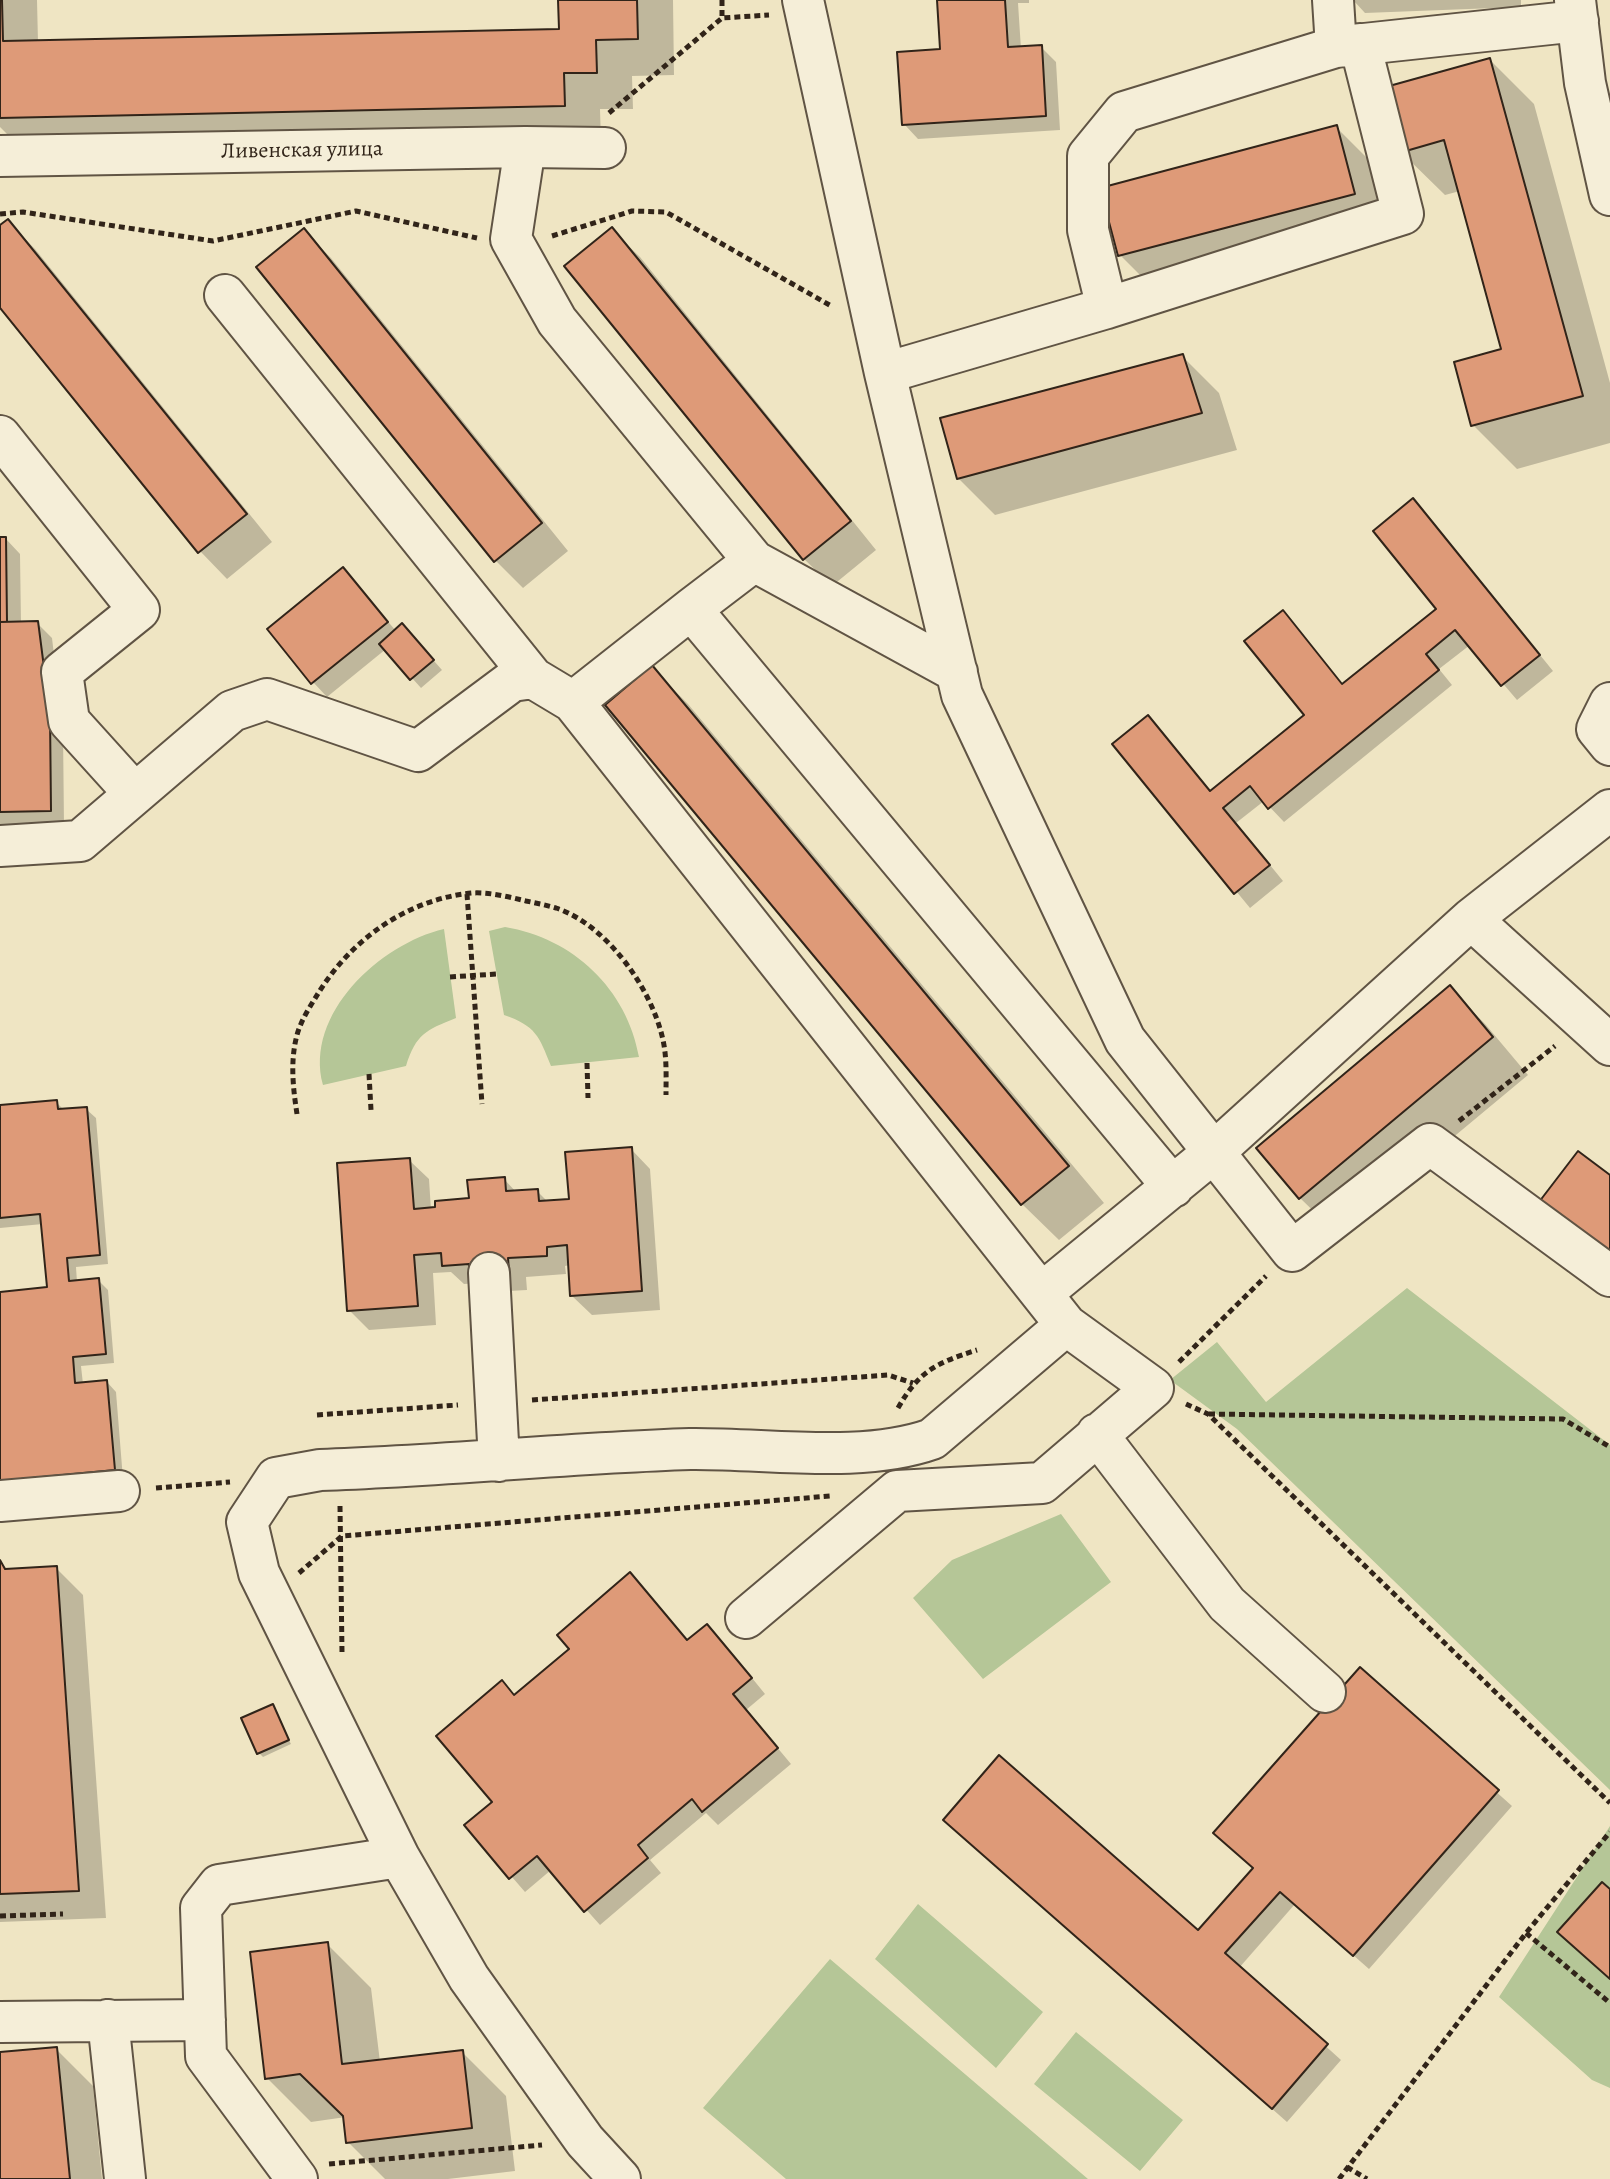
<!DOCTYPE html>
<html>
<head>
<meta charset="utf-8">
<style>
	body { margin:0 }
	canvas { display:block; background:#efe5c3 }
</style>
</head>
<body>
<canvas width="1610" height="2179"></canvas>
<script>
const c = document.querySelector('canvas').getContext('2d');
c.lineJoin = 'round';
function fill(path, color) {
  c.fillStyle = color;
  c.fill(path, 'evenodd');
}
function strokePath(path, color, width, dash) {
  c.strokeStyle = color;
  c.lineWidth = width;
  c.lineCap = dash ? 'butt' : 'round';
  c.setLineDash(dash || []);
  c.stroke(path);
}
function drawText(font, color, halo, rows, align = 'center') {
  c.font = font + ' Alegreya,serif';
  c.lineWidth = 8;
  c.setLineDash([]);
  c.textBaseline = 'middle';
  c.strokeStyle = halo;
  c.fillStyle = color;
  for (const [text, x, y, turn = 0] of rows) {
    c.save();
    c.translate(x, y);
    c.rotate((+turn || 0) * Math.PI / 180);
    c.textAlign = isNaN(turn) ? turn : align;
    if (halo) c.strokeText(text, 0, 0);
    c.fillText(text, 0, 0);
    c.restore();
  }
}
fill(new Path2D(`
	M 505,927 C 573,938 627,989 639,1057 L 551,1066 C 539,1036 536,1026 504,1015 L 489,931 Z
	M 444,929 L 456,1018 C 426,1030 416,1034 406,1066 L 323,1085 C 304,1014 380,944 444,929 Z
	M 1407,1288 L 1610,1445 L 1610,1790 L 1237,1429 L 1170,1380 L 1217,1342 L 1266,1402 Z
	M 1061,1514 L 1111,1582 L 983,1679 L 913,1598 L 952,1560 Z
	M 1610,1826 L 1610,2088 L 1592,2080 L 1499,1997 Z
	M 918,1904 L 1043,2012 L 996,2068 L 875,1959 Z
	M 830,1959 L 1088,2179 L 786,2179 L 703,2108 Z
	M 1076,2032 L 1183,2120 L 1140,2171 L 1034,2084 Z`), '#b5c697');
fill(new Path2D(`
	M 0,0 L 37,0 L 38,42 L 561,31 L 560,0 L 673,0 L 674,75 L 632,76 L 633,109 L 600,109 L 601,142 L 27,154 L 0,127 Z
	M 936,0 L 1029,0 L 1029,3 L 1018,3 L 1021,49 L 1041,47 L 1056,62 L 1060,130 L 918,139 L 904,124 L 942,51 L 939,3 Z
	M 1353,0 L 1521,0 L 1521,7 L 1365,13 Z
	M 1490,60 L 1534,104 L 1610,383 L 1610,443 L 1517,469 L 1473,425 L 1503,350 L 1460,191 L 1445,195 L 1401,152 Z
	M 1337,128 L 1381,172 L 1398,237 L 1164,299 L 1120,255 Z
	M 8,222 L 35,249 L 272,542 L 227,579 L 200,551 L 0,305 L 0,228 Z
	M 612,230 L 640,257 L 876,550 L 832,586 L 804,559 Z
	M 304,231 L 331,258 L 568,551 L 523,588 L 495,560 Z
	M 1182,356 L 1219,393 L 1237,450 L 995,515 L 958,478 Z
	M 1427,515 L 1553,671 L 1517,700 L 1470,645 L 1439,669 L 1452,685 L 1284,822 L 1264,801 L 1236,823 L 1283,881 L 1250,908 L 1115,744 L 1148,717 L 1212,793 L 1307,715 L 1297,628 L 1344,686 L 1439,609 Z
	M 0,539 L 6,539 L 20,554 L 21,624 L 37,623 L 52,638 L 63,730 L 64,825 L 0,826 Z
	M 343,569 L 396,631 L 412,636 L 442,670 L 421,688 L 386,649 L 327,697 L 313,682 Z
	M 652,668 L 688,704 L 1104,1203 L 1059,1240 L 1022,1204 Z
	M 1450,988 L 1486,1025 L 1528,1075 L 1337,1234 L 1300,1198 Z
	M 56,1102 L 65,1111 L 86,1109 L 96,1118 L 108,1264 L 76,1267 L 77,1282 L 98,1280 L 108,1290 L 114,1363 L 81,1366 L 83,1384 L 107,1382 L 116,1392 L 123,1479 L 0,1490 L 0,1294 L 49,1289 L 43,1224 L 0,1228 L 0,1107 Z
	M 631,1149 L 650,1169 L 660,1310 L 592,1315 L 572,1296 L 570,1265 L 565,1266 L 566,1274 L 526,1277 L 527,1290 L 491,1292 L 481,1283 L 464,1284 L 451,1272 L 433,1273 L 436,1325 L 369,1330 L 349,1310 L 409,1160 L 429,1179 L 431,1210 L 471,1200 L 504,1179 L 517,1193 L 537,1191 L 548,1202 L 571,1200 Z
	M 0,1562 L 9,1571 L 56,1568 L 83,1595 L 106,1918 L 0,1922 Z
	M 630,1575 L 689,1642 L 707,1627 L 722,1641 L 765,1694 L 746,1710 L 791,1764 L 718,1825 L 706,1813 L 650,1860 L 661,1873 L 600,1925 L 551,1870 L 525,1892 L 467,1825 L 495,1802 L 502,1683 L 516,1696 L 572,1649 Z
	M 1360,1670 L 1512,1806 L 1369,1969 L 1295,1904 L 1239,1968 L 1341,2060 L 1287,2122 L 960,1834 L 1199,1933 L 1255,1869 Z
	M 272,1707 L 291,1744 L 263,1757 L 259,1753 Z
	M 327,1944 L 371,1988 L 380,2062 L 462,2052 L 506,2096 L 515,2171 L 448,2179 L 385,2179 L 348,2142 L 346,2117 L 311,2122 L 267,2078 Z
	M 56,2049 L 93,2086 L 102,2179 L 0,2179 L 0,2054 Z`), '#0003');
const building = new Path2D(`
	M 0,0 L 2,0 L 3,41 L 559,29 L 558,0 L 637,0 L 638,39 L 596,40 L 597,73 L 564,73 L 565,106 L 0,118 Z
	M 937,0 L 1005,0 L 1008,47 L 1042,45 L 1046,116 L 902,125 L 897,52 L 940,49 Z
	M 1490,58 L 1583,396 L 1471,426 L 1454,362 L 1501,349 L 1444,140 L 1399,153 L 1382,88 Z
	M 1337,125 L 1355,194 L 1118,256 L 1100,188 Z
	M 8,219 L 247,514 L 198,553 L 0,308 L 0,225 Z
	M 612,227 L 851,521 L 803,560 L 564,266 Z
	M 304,228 L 542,523 L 494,562 L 256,267 Z
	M 1183,354 L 1202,413 L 957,479 L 940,418 Z
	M 1413,498 L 1540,655 L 1501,686 L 1455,630 L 1426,654 L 1439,670 L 1268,809 L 1250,786 L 1223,808 L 1270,865 L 1234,894 L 1112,744 L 1148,715 L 1210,791 L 1304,715 L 1244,641 L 1283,610 L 1342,684 L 1436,609 L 1373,531 Z
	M 0,537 L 6,537 L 7,622 L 0,622 Z
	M 343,567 L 388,622 L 311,684 L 267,629 Z
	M 38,621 L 50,714 L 51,811 L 0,812 L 0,622 Z
	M 402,623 L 434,660 L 410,680 L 379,644 Z
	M 652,665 L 1069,1166 L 1021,1205 L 605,705 Z
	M 1450,985 L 1493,1037 L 1299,1199 L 1256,1148 Z
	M 57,1100 L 58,1109 L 87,1107 L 100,1255 L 67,1258 L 69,1281 L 99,1278 L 106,1354 L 73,1357 L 75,1383 L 107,1380 L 115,1470 L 0,1481 L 0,1292 L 47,1287 L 40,1214 L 0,1218 L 0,1105 Z
	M 632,1147 L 642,1291 L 570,1296 L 567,1245 L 547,1247 L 547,1256 L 508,1258 L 509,1271 L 470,1274 L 469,1264 L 442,1266 L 441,1253 L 414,1255 L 418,1306 L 347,1311 L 337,1163 L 410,1158 L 414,1209 L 435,1207 L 435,1201 L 469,1198 L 467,1180 L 505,1177 L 506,1191 L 538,1189 L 539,1201 L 569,1199 L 565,1152 Z
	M 1578,1151 L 1610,1175 L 1610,1255 L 1539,1202 Z
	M 0,1560 L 5,1569 L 57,1566 L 79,1891 L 0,1894 Z
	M 630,1572 L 687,1640 L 707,1624 L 752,1678 L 733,1694 L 778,1748 L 702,1812 L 692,1799 L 638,1845 L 648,1858 L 584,1912 L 537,1856 L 509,1879 L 464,1825 L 492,1802 L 436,1736 L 502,1680 L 514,1695 L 569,1649 L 557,1635 Z
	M 1360,1667 L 1499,1790 L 1353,1956 L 1280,1892 L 1225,1953 L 1328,2044 L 1272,2109 L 943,1820 L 999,1755 L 1198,1930 L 1253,1868 L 1213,1833 Z
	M 273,1704 L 289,1740 L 257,1754 L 241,1718 Z
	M 1602,1882 L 1610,1889 L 1610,1979 L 1557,1932 Z
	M 328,1942 L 342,2064 L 463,2050 L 472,2128 L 346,2143 L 343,2116 L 300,2074 L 265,2079 L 250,1952 Z
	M 57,2047 L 70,2179 L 0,2179 L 0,2052 Z`);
fill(building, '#de9a78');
strokePath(building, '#312419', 2);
const minor = new Path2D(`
	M 803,0 L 885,373 L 962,695 L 1125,1040 L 1292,1251 L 1430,1144 L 1610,1276
	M 1333,0 L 1336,47
	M 1575,0 L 1585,83 L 1610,195
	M 525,147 L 511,239 L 557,321 L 754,561 L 957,672
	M 0,156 L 525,147 L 605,148
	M 225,295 L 533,678
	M 1107,308 L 1088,230 L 1088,156 L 1124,112 L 1336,47 L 1578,21
	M 885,373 L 1107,308 L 1403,214 L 1360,44
	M 0,436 L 139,610 L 62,672 L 69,721 L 135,794
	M 691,609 L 754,561
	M 573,702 L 691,609 L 1173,1187
	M 1610,703 L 1597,729 L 1610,745
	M 1610,810 L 1471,919 L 1610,1045
	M 0,846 L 80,841 L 232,711 L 267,699 L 418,751 L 512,681 L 533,678 L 573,702 L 1066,1325 L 1153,1388 L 1042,1483 L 897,1491 L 746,1618
	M 489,1273 L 499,1461
	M 1042,1293 L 1214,1152 L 1471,919
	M 1097,1434 L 1227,1604 L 1325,1692
	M 0,1501 L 119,1491
	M 108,2020 L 125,2179
	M 0,2022 L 205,2020
	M 297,2179 L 206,2056 L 201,1908 L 219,1885 L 399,1857
	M 620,2179 L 585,2141 L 469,1978 L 399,1857 L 259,1573 L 247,1522 L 276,1478 L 320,1470 C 443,1466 567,1453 690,1449 C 767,1448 861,1464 932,1439 L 1066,1325`);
strokePath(minor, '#605444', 44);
strokePath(new Path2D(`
	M 722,0 L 722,18
	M 609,113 L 722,18 L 769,15
	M 0,214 L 23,212 L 213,241 L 356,211 L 477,238
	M 552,236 L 632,211 L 666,212 L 833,307
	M 467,894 L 482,1104
	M 450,977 L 497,974
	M 587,1063 L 588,1098
	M 369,1074 L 371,1110
	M 297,1114 C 293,1088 290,1061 297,1035 C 301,1020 311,1005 319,992 C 352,939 408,899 472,893 C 490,892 509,897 526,901 C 536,903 546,905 556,908 C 607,925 652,989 663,1040 C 667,1058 666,1077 666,1095
	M 1459,1121 L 1555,1046
	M 1179,1362 L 1266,1276
	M 532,1400 L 888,1375 L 913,1383
	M 1186,1404 L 1208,1414 L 1610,1803
	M 898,1408 C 919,1371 936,1363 977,1350
	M 1209,1414 L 1563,1419 L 1610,1447
	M 317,1415 L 458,1405
	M 156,1488 L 230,1482
	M 340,1506 L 342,1652
	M 299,1573 L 342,1536 L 830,1496
	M 0,1916 L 63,1914
	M 1526,1933 L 1610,2003
	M 329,2164 L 542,2145
	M 1347,2167 L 1367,2179
	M 1339,2179 L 1526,1933 L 1610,1832`), '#312419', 5, [6, 4]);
strokePath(minor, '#f5eed8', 40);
drawText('22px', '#312419', '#f5eed8', [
	["Ливенская улица",302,151,-1]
]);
</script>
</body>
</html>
